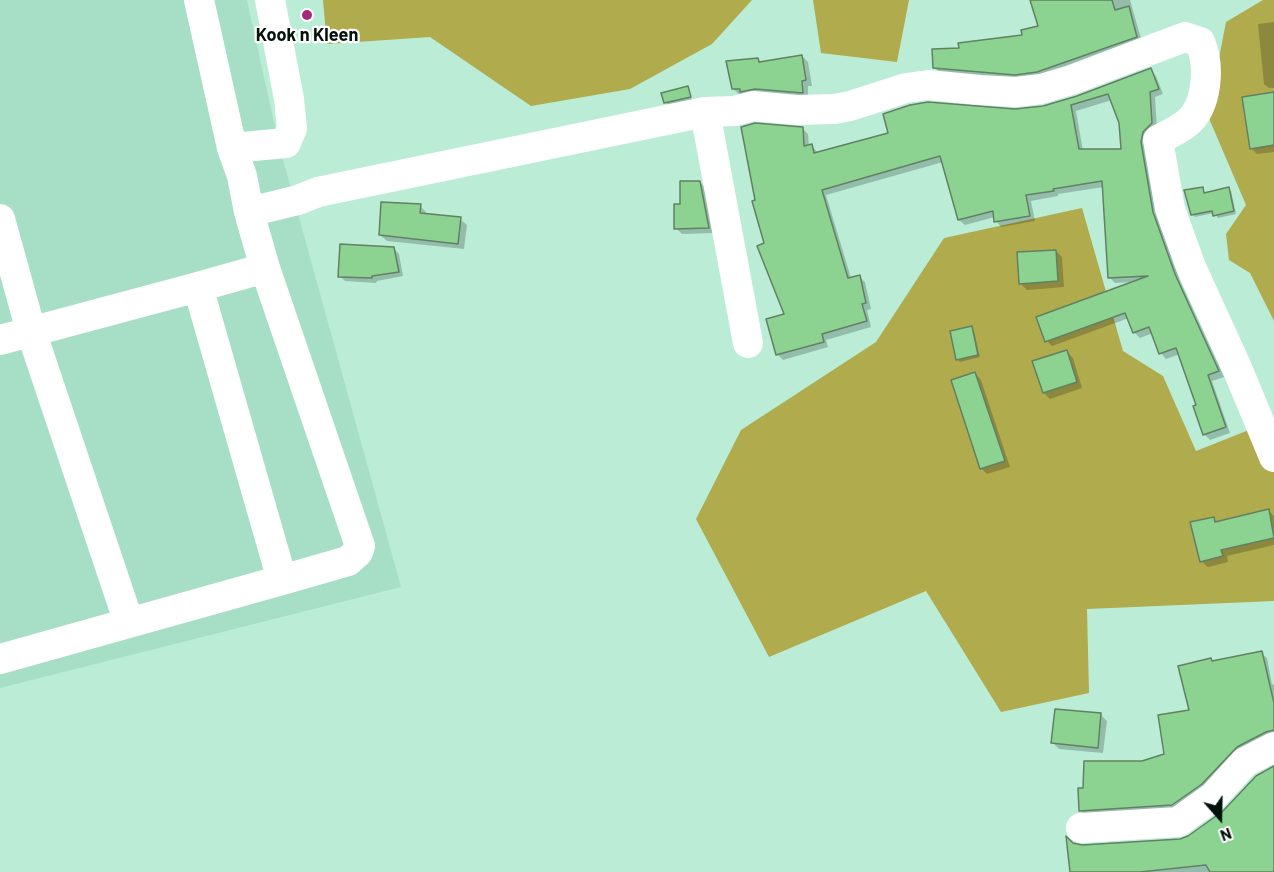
<!DOCTYPE html>
<html>
<head>
<meta charset="utf-8">
<style>
	body { margin:0 }
	#map { position:relative; width:1274px; height:872px; overflow:hidden; background:#baecd6; font-family:Barlow,sans-serif }
	canvas { display:block }
	.north { position:absolute; left:1190px; top:788px; width:60px; height:60px; -webkit-text-stroke:4px #fff; paint-order:stroke; rotate:160deg; font-size:16px; font-weight:700; line-height:24px; text-align:center; color:#02120b }
	.north::after { content:''; display:block; margin:auto; width:21px; height:27px; background:#02120b; clip-path:polygon(50% 0,100% 100%,50% 72%,0 100%) }
</style>
</head>
<body>
<div id="map">
<canvas width="1274" height="872"></canvas>
<div class="north">N</div>
</div>
<script>
const c = document.querySelector('canvas').getContext('2d');
c.lineJoin = 'round';
function fill(path, color) {
  c.fillStyle = color;
  c.fill(path, 'evenodd');
}
function strokePath(path, color, width, dash) {
  c.strokeStyle = color;
  c.lineWidth = width;
  c.lineCap = dash ? 'butt' : 'round';
  c.setLineDash(dash || []);
  c.stroke(path);
}
function drawText(font, color, halo, rows, align = 'center') {
  c.font = font + ' Barlow,sans-serif';
  c.lineWidth = 4.5;
  c.setLineDash([]);
  c.textBaseline = 'middle';
  c.strokeStyle = halo;
  c.fillStyle = color;
  for (const [text, x, y, turn = 0] of rows) {
    c.save();
    c.translate(x, y);
    c.rotate((+turn || 0) * Math.PI / 180);
    c.textAlign = isNaN(turn) ? turn : align;
    if (halo) c.strokeText(text, 0, 0);
    c.fillText(text, 0, 0);
    c.restore();
  }
}
fill(new Path2D(`
	M 0,0 L 247,0 L 279,145 L 401,587 L 0,688 Z`), '#a6dfc6');
fill(new Path2D(`
	M 323,0 L 752,0 L 712,44 L 630,89 L 531,106 L 430,37 L 327,44 Z
	M 813,0 L 909,0 L 897,62 L 821,53 Z
	M 1263,0 L 1274,0 L 1274,321 L 1250,273 L 1229,260 L 1226,234 L 1246,205 L 1208,116 L 1226,22 Z
	M 1082,208 L 1123,351 L 1163,376 L 1196,451 L 1274,420 L 1274,601 L 1087,609 L 1089,693 L 1001,712 L 926,591 L 769,657 L 696,519 L 741,430 L 876,342 L 944,238 Z`), '#b0ab4d');
fill(new Path2D(`
	M 1031,0 L 1130,0 L 1142,42 L 1043,77 L 1022,79 L 940,73 L 935,68 L 961,49 L 1024,36 L 1039,27 Z
	M 1274,22 L 1274,88 L 1269,88 L 1264,84 L 1258,24 Z
	M 802,56 L 808,62 L 812,86 L 808,86 L 808,98 L 740,95 L 733,89 L 758,59 L 762,63 Z
	M 1151,70 L 1156,76 L 1163,94 L 1155,97 L 1157,129 L 1158,219 L 1180,281 L 1224,377 L 1212,381 L 1230,433 L 1210,440 L 1204,434 L 1198,406 L 1180,354 L 1166,359 L 1161,353 L 1153,333 L 1140,338 L 1134,332 L 1129,318 L 1052,346 L 1047,341 L 1133,282 L 1115,283 L 1109,277 L 1104,187 L 1058,194 L 1058,196 L 1031,201 L 1035,221 L 1001,227 L 996,221 L 995,217 L 965,225 L 959,220 L 943,162 L 826,195 L 851,278 L 859,277 L 865,282 L 871,309 L 867,310 L 871,327 L 826,340 L 828,347 L 783,360 L 777,354 L 786,315 L 766,244 L 803,129 L 808,134 L 809,147 L 812,146 L 818,153 L 1015,111 L 1043,108 L 1077,98 ZM 1112,100 L 1120,123 L 1123,150 L 1083,151 L 1076,111 Z
	M 687,88 L 692,100 L 668,105 L 665,102 Z
	M 1274,94 L 1274,152 L 1257,154 L 1251,148 Z
	M 700,182 L 706,189 L 714,233 L 682,234 L 676,228 L 681,205 Z
	M 1202,188 L 1206,194 L 1228,188 L 1231,191 L 1236,214 L 1218,218 L 1214,213 L 1195,217 L 1192,214 Z
	M 420,206 L 426,212 L 426,215 L 460,219 L 467,225 L 464,249 L 387,241 L 380,235 Z
	M 394,249 L 399,254 L 403,276 L 377,281 L 376,283 L 345,281 L 340,276 Z
	M 1056,251 L 1062,257 L 1064,287 L 1027,290 L 1020,283 Z
	M 972,328 L 974,331 L 980,357 L 960,362 L 957,359 Z
	M 1067,352 L 1073,358 L 1082,388 L 1050,399 L 1044,393 Z
	M 975,373 L 981,380 L 1010,467 L 987,474 L 981,468 Z
	M 1269,511 L 1274,516 L 1274,545 L 1227,556 L 1228,562 L 1208,567 L 1201,561 L 1213,518 L 1217,523 Z
	M 1261,653 L 1267,658 L 1272,685 L 1274,684 L 1274,736 L 1178,810 L 1086,816 L 1080,810 L 1084,789 L 1142,763 L 1166,756 L 1190,711 L 1213,662 Z
	M 1100,714 L 1107,721 L 1103,753 L 1059,749 L 1053,743 Z
	M 1274,768 L 1274,872 L 1072,872 L 1073,845 L 1082,847 L 1179,841 L 1188,838 L 1227,810 Z`), '#0003');
const building = new Path2D(`
	M 1030,0 L 1112,0 L 1115,10 L 1129,6 L 1137,37 L 1037,72 L 1015,75 L 933,68 L 932,49 L 959,48 L 958,43 L 1022,35 L 1021,30 L 1038,26 Z
	M 802,55 L 806,80 L 802,81 L 803,93 L 755,89 L 740,92 L 740,89 L 732,89 L 726,61 L 758,58 L 759,62 Z
	M 1151,68 L 1159,89 L 1150,92 L 1152,123 L 1143,132 L 1141,142 L 1153,212 L 1175,274 L 1219,371 L 1208,375 L 1226,427 L 1203,435 L 1193,406 L 1196,405 L 1176,348 L 1159,354 L 1149,327 L 1133,333 L 1125,313 L 1045,342 L 1036,317 L 1148,276 L 1108,278 L 1102,181 L 1053,189 L 1054,191 L 1026,195 L 1030,216 L 994,222 L 993,211 L 958,220 L 940,156 L 822,190 L 848,278 L 860,275 L 866,303 L 862,304 L 867,321 L 822,334 L 824,342 L 776,355 L 766,319 L 784,314 L 757,246 L 764,243 L 752,201 L 755,200 L 741,127 L 755,123 L 803,127 L 804,146 L 812,144 L 814,153 L 888,133 L 883,114 L 910,105 L 928,102 L 1015,109 L 1043,106 L 1077,96 ZM 1108,94 L 1119,123 L 1121,149 L 1079,149 L 1071,105 Z
	M 688,86 L 691,97 L 664,103 L 661,93 Z
	M 1274,92 L 1274,145 L 1250,149 L 1242,97 Z
	M 680,181 L 700,181 L 709,228 L 674,229 L 674,204 L 680,204 Z
	M 1203,187 L 1204,193 L 1229,187 L 1234,211 L 1213,216 L 1212,211 L 1191,215 L 1184,190 Z
	M 381,202 L 421,204 L 420,213 L 461,217 L 458,244 L 379,235 Z
	M 340,244 L 394,247 L 399,272 L 372,276 L 372,278 L 338,277 Z
	M 1056,250 L 1058,281 L 1019,284 L 1017,252 Z
	M 972,326 L 978,355 L 956,360 L 950,331 Z
	M 1067,350 L 1077,382 L 1043,393 L 1032,361 Z
	M 975,372 L 1005,461 L 980,469 L 951,380 Z
	M 1269,509 L 1274,538 L 1221,550 L 1223,556 L 1200,562 L 1190,522 L 1214,517 L 1215,522 Z
	M 1262,651 L 1274,703 L 1274,730 L 1266,732 L 1237,747 L 1202,784 L 1172,805 L 1079,811 L 1078,788 L 1083,788 L 1084,761 L 1142,761 L 1164,754 L 1158,715 L 1189,710 L 1178,666 L 1211,658 L 1212,661 Z
	M 1055,709 L 1101,713 L 1098,748 L 1051,743 Z
	M 1274,766 L 1274,872 L 1210,872 L 1206,865 L 1140,872 L 1070,872 L 1066,836 L 1073,843 L 1082,845 L 1180,839 L 1188,836 L 1223,811 L 1256,776 Z`);
fill(building, '#8cd391');
strokePath(building, '#618162', 1.5);
strokePath(new Path2D(`
	M 199,0 L 232,148 L 242,176 L 249,212 L 265,268 L 360,546 L 358,552 L 348,561 L 282,580
	M 705,112 L 748,343
	M 232,148 L 286,143 L 292,128 L 289,99 L 270,0
	M 249,212 L 298,200 L 318,192 L 705,112 L 735,111 L 753,106 L 797,110 L 834,109 L 850,106 L 906,88 L 928,85 L 980,90 L 1016,92 L 1041,89 L 1071,80 L 1185,37 L 1200,42 C 1210,65 1208,106 1187,123 C 1179,130 1167,135 1158,140 L 1170,209 L 1191,267 L 1237,368 L 1274,457
	M 0,219 L 31,331 L 129,623
	M 198,287 L 265,268
	M 0,340 L 198,287 L 282,580 L 0,659
	M 1081,828 L 1178,822 L 1213,797 L 1245,762 L 1274,747`), '#fff', 30);
for (const [x, y, r, color] of [
	[307,15,6,"#a7297a"]
]) {
  const dot = new Path2D();
  dot.arc(x, y, r, 0, 2 * Math.PI);
  c.fillStyle = color;
  c.fill(dot);
  strokePath(dot, '#fff', 2);
}
drawText('bold 18px', '#02120b', '#fff', [
	["Kook n Kleen",307,35]
]);
</script>
</body>
</html>
